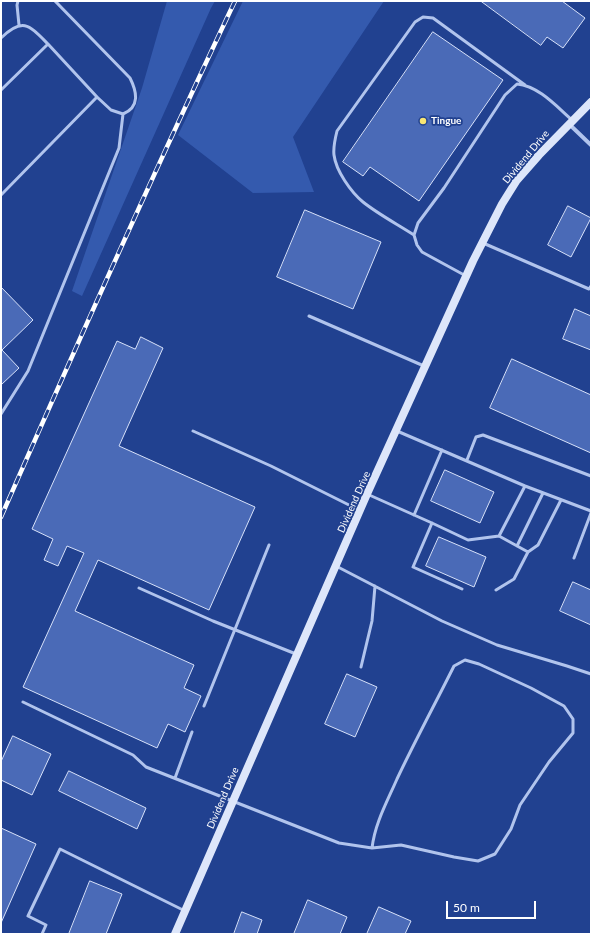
<!DOCTYPE html>
<html>
<head>
<meta charset="utf-8">
<style>
	body { margin:0 }
	#map { position:relative; width:592px; height:935px; overflow:hidden; background:#214190; font-family:Lato,sans-serif }
	canvas { display:block }
	.frame { position:absolute; inset:0; border:2px solid #fff; pointer-events:none }
	.scale { position:absolute; left:446px; top:901px; width:90px; height:18px; box-sizing:border-box; border:2px solid #fff; border-top:0; padding-left:5px; font-size:12px; line-height:14px; white-space:nowrap; color:#fff; -webkit-text-stroke:3px #214190; paint-order:stroke }
</style>
</head>
<body>
<div id="map">
<canvas width="592" height="935"></canvas>
<div class="frame"></div>
<div class="scale">50 m</div>
</div>
<script>
const c = document.querySelector('canvas').getContext('2d');
c.lineJoin = 'round';
function fill(path, color) {
  c.fillStyle = color;
  c.fill(path, 'evenodd');
}
function strokePath(path, color, width, dash) {
  c.strokeStyle = color;
  c.lineWidth = width;
  c.lineCap = dash ? 'butt' : 'round';
  c.setLineDash(dash || []);
  c.stroke(path);
}
function drawText(font, color, halo, rows, align = 'center') {
  c.font = font + ' Lato,sans-serif';
  c.lineWidth = 3.5;
  c.setLineDash([]);
  c.textBaseline = 'middle';
  c.strokeStyle = halo;
  c.fillStyle = color;
  for (const [text, x, y, turn = 0] of rows) {
    c.save();
    c.translate(x, y);
    c.rotate((+turn || 0) * Math.PI / 180);
    c.textAlign = isNaN(turn) ? turn : align;
    if (halo) c.strokeText(text, 0, 0);
    c.fillText(text, 0, 0);
    c.restore();
  }
}
fill(new Path2D(`
	M 167,1 L 215,1 L 211,8 L 82,296 L 72,291 L 142,88 Z
	M 243,1 L 384,1 L 293,137 L 314,192 L 253,193 L 178,135 Z`), '#345aae');
const building = new Path2D(`
	M 481,1 L 562,1 L 585,18 L 563,48 L 547,37 L 541,45 Z
	M 433,32 L 503,80 L 419,201 L 370,167 L 363,176 L 343,162 Z
	M 568,206 L 591,218 L 571,257 L 548,245 Z
	M 305,210 L 381,242 L 353,309 L 277,277 Z
	M 1,287 L 33,320 L 2,350 L 19,368 L 1,385 Z
	M 575,309 L 591,316 L 591,350 L 563,339 Z
	M 141,337 L 163,348 L 119,446 L 255,507 L 209,610 L 98,560 L 75,611 L 194,665 L 184,688 L 201,696 L 185,732 L 168,724 L 157,748 L 23,687 L 84,553 L 67,546 L 58,566 L 44,560 L 53,539 L 32,529 L 117,341 L 135,349 Z
	M 512,359 L 591,395 L 591,453 L 490,408 Z
	M 445,470 L 494,492 L 480,523 L 431,501 Z
	M 439,537 L 486,557 L 474,587 L 426,566 Z
	M 573,582 L 591,590 L 591,625 L 560,611 Z
	M 347,674 L 377,687 L 355,737 L 325,724 Z
	M 13,736 L 51,754 L 32,795 L 1,780 L 1,762 Z
	M 69,771 L 146,808 L 137,829 L 59,791 Z
	M 1,828 L 36,844 L 1,923 Z
	M 90,881 L 122,894 L 106,934 L 69,934 Z
	M 308,900 L 347,917 L 340,934 L 294,934 Z
	M 379,907 L 411,921 L 405,934 L 367,934 Z
	M 242,912 L 262,920 L 257,934 L 234,934 Z`);
fill(building, '#4a6ab7');
strokePath(building, '#d7e1f9', 1);
strokePath(new Path2D(`
	M 18,1 L 17,5 L 19,25
	M 55,1 L 130,78 C 137,92 140,107 123,114 L 111,110 L 97,97
	M 1,38 C 23,17 29,25 48,44 L 1,90
	M 1,195 L 97,97 L 48,44
	M 414,235 C 397,224 378,214 363,202 C 351,192 336,171 334,155 C 333,147 335,139 337,131 L 415,22 L 423,17 L 433,18 L 525,85
	M 483,243 L 589,289 L 591,286
	M 466,276 L 422,252 L 417,245 L 414,235 L 418,223 L 444,188 L 505,95 L 517,84 C 539,86 557,107 572,120
	M 309,316 L 424,366
	M 1,414 L 28,371 L 119,148 L 123,114
	M 193,431 L 271,466 L 359,510
	M 467,460 L 476,437 L 483,435 L 591,476
	M 525,486 L 591,511
	M 367,494 L 432,523 L 468,540 L 499,536 L 525,486 L 397,431
	M 414,515 L 442,450
	M 432,523 L 413,567 L 462,589
	M 517,546 L 543,493
	M 528,552 L 538,545 L 561,500
	M 574,558 L 591,513
	M 336,566 L 442,621 L 497,645 L 567,666 L 591,674
	M 139,588 L 213,621 L 296,654
	M 496,590 L 514,579 L 528,552 L 499,536
	M 361,667 L 372,621 L 375,586
	M 23,702 L 133,755 L 146,767 L 339,843 L 372,848 L 401,845 L 454,857 L 478,861 L 495,854 L 511,829 L 520,805 L 549,762 L 573,733 L 573,719 L 564,706 L 531,688 L 479,664 L 465,660 L 454,666 C 435,704 415,741 397,779 C 387,802 375,823 372,848
	M 204,706 L 269,545
	M 175,778 L 192,732
	M 42,934 L 46,925 L 28,916 L 60,849 L 185,911`), '#b1c4ed', 3);
strokePath(new Path2D(`
	M 569,124 L 591,145`), '#b1c4ed', 4);
strokePath(new Path2D(`
	M 175,934 L 367,494 L 473,261 L 502,204 L 517,180 L 539,155 L 591,102`), '#dde6fa', 8);
const rail = new Path2D(`
	M 1,517 C 77,344 154,172 235,1`);
strokePath(rail, '#fff', 4.5);
strokePath(rail, '#214190', 3, [9]);
for (const [x, y, r, color] of [
	[423,121,4,"#f9e673"]
]) {
  const dot = new Path2D();
  dot.arc(x, y, r, 0, 2 * Math.PI);
  c.fillStyle = color;
  c.fill(dot);
  strokePath(dot, '#214190', 1.5);
}
drawText('bold 10px', '#fff', '#214190', [
	["Tingue",431,121]
], 'left');
drawText('10px', '#fff', '#214190', [
	["Dividend Drive",526,157,-50],
	["Dividend Drive",354,502,-66],
	["Dividend Drive",223,798,-67]
]);
</script>
</body>
</html>
